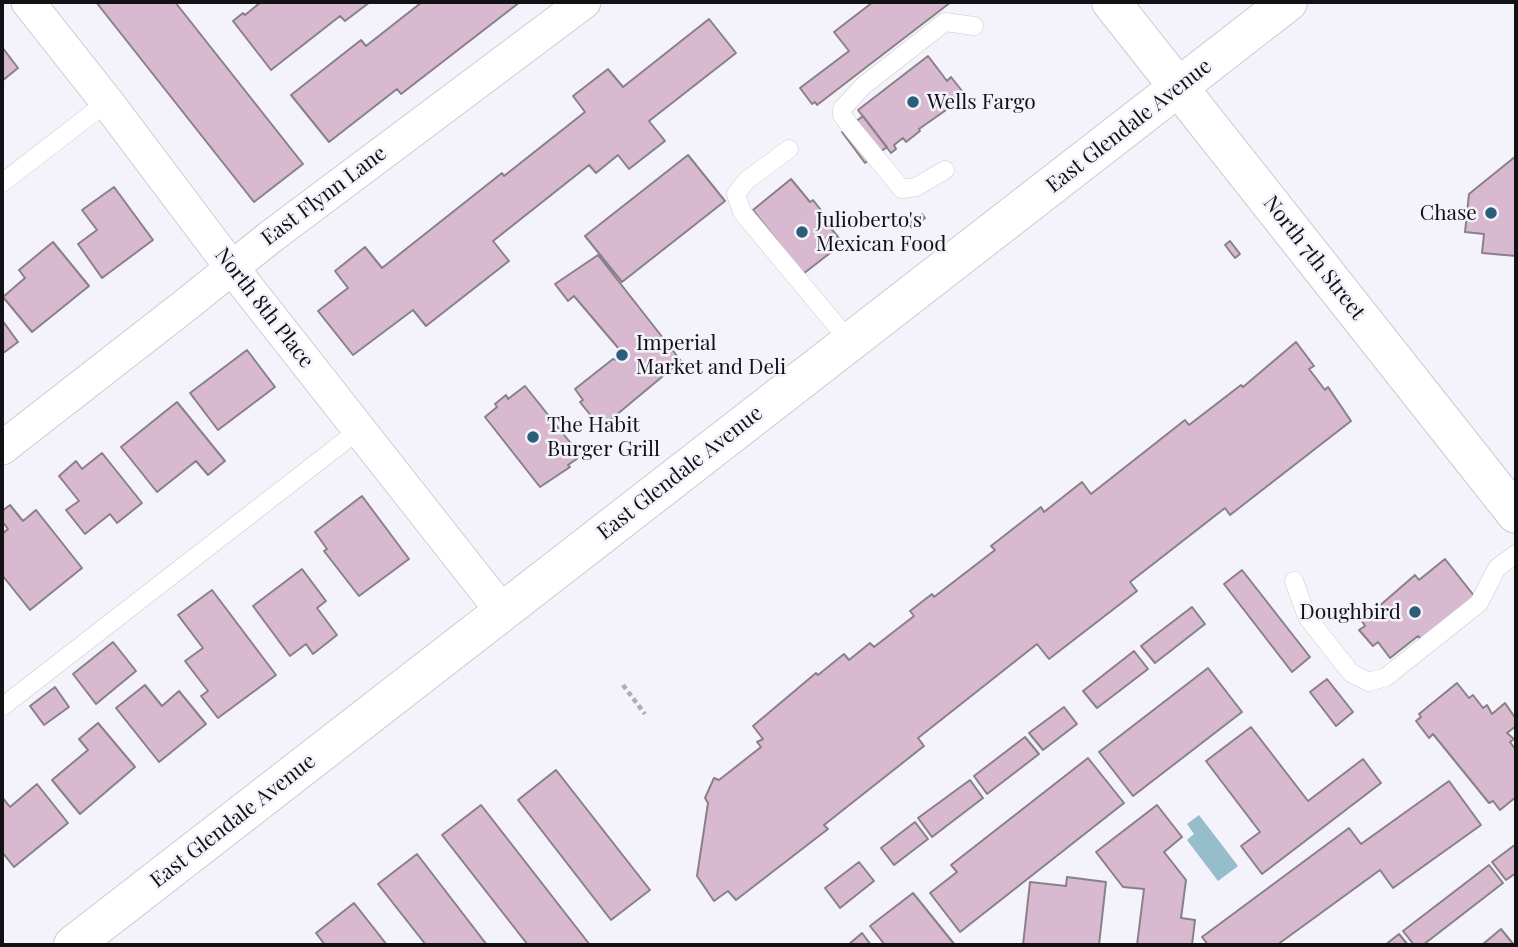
<!DOCTYPE html>
<html>
<head>
<meta charset="utf-8">
<style>
	body { margin:0 }
	#map { position:relative; width:1518px; height:947px; overflow:hidden; background:#f4f2fa; font-family:"Playfair Display",serif }
	canvas { display:block }
	.frame { position:absolute; inset:0; border:4px solid #121114; pointer-events:none }
</style>
</head>
<body>
<div id="map">
<canvas width="1518" height="947"></canvas>
<div class="frame"></div>
</div>
<script>
const c = document.querySelector('canvas').getContext('2d');
c.lineJoin = 'round';
function fill(path, color) {
  c.fillStyle = color;
  c.fill(path, 'evenodd');
}
function strokePath(path, color, width, dash) {
  c.strokeStyle = color;
  c.lineWidth = width;
  c.lineCap = dash ? 'butt' : 'round';
  c.setLineDash(dash || []);
  c.stroke(path);
}
function drawText(font, color, halo, rows, align = 'center') {
  c.font = font + ' "Playfair Display",serif';
  c.lineWidth = 5;
  c.setLineDash([]);
  c.textBaseline = 'middle';
  c.strokeStyle = halo;
  c.fillStyle = color;
  for (const [text, x, y, turn = 0] of rows) {
    c.save();
    c.translate(x, y);
    c.rotate((+turn || 0) * Math.PI / 180);
    c.textAlign = isNaN(turn) ? turn : align;
    if (halo) c.strokeText(text, 0, 0);
    c.fillText(text, 0, 0);
    c.restore();
  }
}
fill(new Path2D(`
	M 1199,815 L 1238,866 L 1218,881 L 1187,840 L 1194,834 L 1187,824 Z`), '#95bdca');
const building = new Path2D(`
	M 96,2 L 175,2 L 303,164 L 254,202 Z
	M 261,2 L 370,2 L 345,21 L 340,16 L 271,70 L 233,21 L 243,13 L 245,15 Z
	M 422,2 L 520,2 L 401,94 L 397,89 L 329,142 L 291,95 L 361,40 L 366,46 Z
	M 873,2 L 951,2 L 817,105 L 815,102 L 812,104 L 800,88 L 849,51 L 834,32 Z
	M 709,19 L 736,53 L 649,121 L 665,141 L 629,169 L 618,155 L 596,173 L 589,165 L 493,241 L 509,261 L 426,326 L 413,310 L 353,355 L 318,311 L 348,288 L 335,271 L 365,247 L 382,268 L 502,173 L 504,176 L 585,112 L 573,96 L 608,69 L 623,87 Z
	M 2,47 L 18,68 L 2,81 Z
	M 928,56 L 947,81 L 951,77 L 966,96 L 919,129 L 920,131 L 906,142 L 903,138 L 894,145 L 896,149 L 891,153 L 858,110 Z
	M 863,116 L 887,147 L 865,163 L 842,132 Z
	M 688,155 L 725,201 L 622,282 L 585,236 Z
	M 1516,156 L 1516,256 L 1482,253 L 1484,234 L 1465,232 L 1469,194 Z
	M 791,179 L 810,202 L 813,200 L 828,219 L 825,221 L 843,243 L 803,274 L 753,210 Z
	M 114,187 L 153,240 L 102,278 L 78,244 L 97,230 L 82,210 Z
	M 922,214 L 925,218 L 912,228 L 909,224 Z
	M 1230,241 L 1240,254 L 1235,258 L 1225,245 Z
	M 53,242 L 89,286 L 32,332 L 3,297 L 25,278 L 19,270 Z
	M 598,255 L 681,361 L 603,426 L 595,415 L 592,417 L 580,402 L 583,400 L 575,389 L 613,359 L 617,360 L 619,349 L 574,296 L 568,301 L 555,284 Z
	M 2,320 L 18,342 L 2,354 Z
	M 1296,342 L 1314,366 L 1309,369 L 1325,390 L 1328,387 L 1351,421 L 1230,515 L 1225,508 L 1130,582 L 1137,591 L 1049,659 L 1037,644 L 918,738 L 924,746 L 824,825 L 828,829 L 736,900 L 728,891 L 714,901 L 697,876 L 708,803 L 705,798 L 714,778 L 719,780 L 761,747 L 757,742 L 763,739 L 753,726 L 816,673 L 818,675 L 844,654 L 849,660 L 870,643 L 874,647 L 914,616 L 910,611 L 932,594 L 934,597 L 995,550 L 991,546 L 1041,507 L 1044,512 L 1082,482 L 1091,494 L 1185,420 L 1189,425 L 1241,385 L 1243,387 Z
	M 247,350 L 275,387 L 218,430 L 190,393 Z
	M 525,386 L 581,456 L 568,465 L 570,467 L 540,487 L 485,417 L 497,407 L 495,404 L 506,395 L 508,399 Z
	M 177,402 L 225,461 L 208,475 L 196,461 L 157,492 L 121,447 Z
	M 102,453 L 142,503 L 117,523 L 110,514 L 85,534 L 66,510 L 79,501 L 59,476 L 76,461 L 82,469 Z
	M 362,496 L 409,559 L 359,596 L 324,551 L 327,549 L 315,532 Z
	M 10,505 L 23,521 L 36,510 L 82,568 L 30,610 L 2,575 L 2,534 L 8,529 L 2,521 L 2,511 Z
	M 1445,559 L 1475,597 L 1421,639 L 1418,636 L 1390,658 L 1378,642 L 1373,646 L 1359,630 L 1365,626 L 1362,621 L 1415,575 L 1419,580 Z
	M 302,569 L 326,601 L 317,608 L 337,635 L 313,654 L 306,644 L 290,656 L 253,606 Z
	M 1242,570 L 1310,657 L 1292,672 L 1224,584 Z
	M 212,590 L 276,675 L 218,718 L 201,696 L 208,691 L 185,661 L 203,648 L 178,615 Z
	M 1192,607 L 1205,624 L 1155,663 L 1141,646 Z
	M 113,642 L 136,671 L 96,704 L 73,674 Z
	M 1134,651 L 1148,669 L 1097,708 L 1083,691 Z
	M 1208,668 L 1242,712 L 1133,796 L 1099,752 Z
	M 1327,679 L 1353,712 L 1336,726 L 1310,692 Z
	M 1457,683 L 1469,698 L 1473,695 L 1483,708 L 1487,705 L 1492,714 L 1505,703 L 1516,719 L 1516,726 L 1507,733 L 1514,739 L 1510,742 L 1516,750 L 1516,797 L 1500,810 L 1493,801 L 1489,803 L 1433,734 L 1429,738 L 1416,721 L 1421,717 L 1419,714 Z
	M 145,685 L 162,706 L 179,691 L 206,724 L 159,762 L 116,708 Z
	M 55,687 L 69,707 L 44,725 L 30,706 Z
	M 1064,707 L 1077,724 L 1043,750 L 1029,733 Z
	M 98,723 L 135,767 L 80,814 L 52,780 L 88,750 L 79,739 Z
	M 1251,727 L 1308,801 L 1363,759 L 1381,783 L 1262,874 L 1241,846 L 1260,832 L 1206,761 Z
	M 1025,737 L 1039,754 L 987,794 L 974,776 Z
	M 1088,758 L 1124,803 L 960,932 L 930,893 L 957,872 L 951,865 Z
	M 556,770 L 650,890 L 611,920 L 518,800 Z
	M 970,780 L 983,798 L 932,837 L 918,818 Z
	M 1449,781 L 1481,825 L 1393,888 L 1380,870 L 1277,945 L 1208,945 L 1202,937 L 1349,828 L 1361,844 Z
	M 37,784 L 68,823 L 14,867 L 2,852 L 2,797 L 10,807 Z
	M 481,805 L 590,945 L 528,945 L 442,835 Z
	M 1157,805 L 1182,837 L 1164,852 L 1186,880 L 1181,918 L 1195,920 L 1192,945 L 1137,945 L 1144,889 L 1123,887 L 1096,852 Z
	M 915,822 L 928,839 L 894,865 L 881,848 Z
	M 1516,844 L 1516,873 L 1506,880 L 1492,862 Z
	M 417,854 L 487,945 L 426,945 L 378,884 Z
	M 859,862 L 874,881 L 840,908 L 825,888 Z
	M 1489,865 L 1503,883 L 1423,945 L 1414,945 L 1403,931 Z
	M 1067,877 L 1106,882 L 1099,945 L 1023,945 L 1030,882 L 1066,886 Z
	M 913,893 L 955,945 L 885,945 L 870,926 Z
	M 354,903 L 387,945 L 325,945 L 316,933 Z
	M 1501,929 L 1514,945 L 1483,945 L 1483,944 Z
	M 862,933 L 871,945 L 848,945 Z
	M 1399,934 L 1408,945 L 1385,945 Z`);
fill(building, '#d9b9cf');
strokePath(building, '#888186', 2);
const service = new Path2D(`
	M 789,149 L 746,181 L 736,194 L 742,212 L 850,342
	M 945,170 L 916,187 L 902,189 L 850,126 L 842,115 L 842,109 L 863,86 L 945,22 L 974,26
	M 2,183 L 107,102
	M 1294,581 L 1307,617 L 1351,673 L 1369,682 L 1386,677 L 1479,603 L 1497,568 L 1516,554
	M 2,707 L 359,430`);
const minor = new Path2D(`
	M 28,2 L 107,102 L 232,268 L 502,611
	M 2,448 L 187,304 L 269,238 L 584,2`);
const secondary = new Path2D(`
	M 73,945 L 1288,2`);
const primary = new Path2D(`
	M 1111,2 L 1516,514`);
strokePath(service, '#cccad2', 19);
strokePath(minor, '#cccad2', 35);
strokePath(secondary, '#cccad2', 40);
strokePath(primary, '#cccad2', 40);
strokePath(new Path2D(`
	M 623,685 L 645,714`), '#afadb3', 4.5, [5, 3.5]);
strokePath(service, '#fff', 18);
strokePath(minor, '#fff', 33);
strokePath(secondary, '#fff', 38);
strokePath(primary, '#fff', 38);
for (const [x, y, r, color] of [
	[913,102,7,"#2b5e7b"],
	[1491,213,7,"#2b5e7b"],
	[802,232,7,"#2b5e7b"],
	[622,355,7,"#2b5e7b"],
	[533,437,7,"#2b5e7b"],
	[1415,612,7,"#2b5e7b"]
]) {
  const dot = new Path2D();
  dot.arc(x, y, r, 0, 2 * Math.PI);
  c.fillStyle = color;
  c.fill(dot);
  strokePath(dot, '#f4f2fa', 2.5);
}
drawText('21px', '#121114', '#f4f2fa', [
	["Wells Fargo",927,102],
	["Chase",1477,213,"right"],
	["Julioberto's",816,220],
	["Mexican Food",816,244],
	["Imperial",636,343],
	["Market and Deli",636,367],
	["The Habit",547,425],
	["Burger Grill",547,449],
	["Doughbird",1401,612,"right"]
], 'left');
drawText('21px', '#121114', '#f4f2fa', [
	["East Glendale Avenue",1129,126,-38],
	["East Flynn Lane",324,196,-37],
	["North 7th Street",1314,258,52],
	["North 8th Place",264,308,52],
	["East Glendale Avenue",680,473,-38],
	["East Glendale Avenue",233,821,-38]
]);
</script>
</body>
</html>
